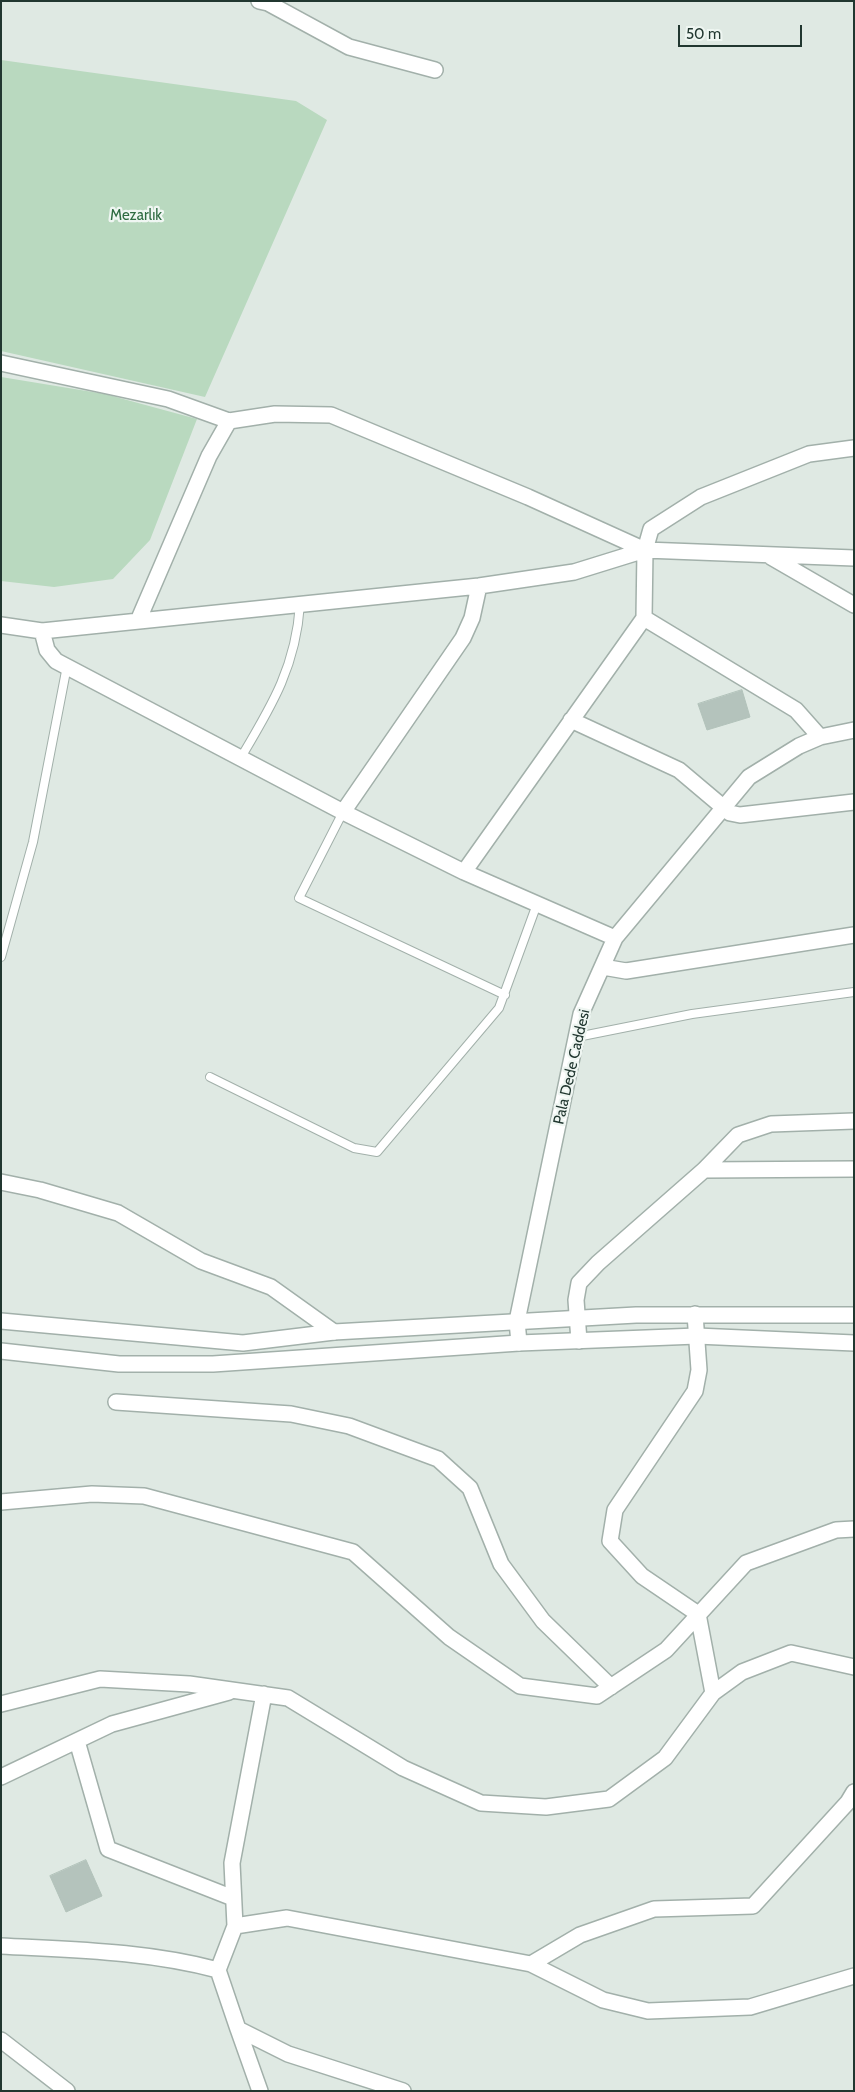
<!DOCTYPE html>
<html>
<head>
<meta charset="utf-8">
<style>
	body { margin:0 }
	#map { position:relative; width:855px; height:2092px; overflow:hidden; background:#dfe9e3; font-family:Cabin,sans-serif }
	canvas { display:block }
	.frame { position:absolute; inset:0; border:2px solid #213730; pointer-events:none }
	.scale { position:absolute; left:678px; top:25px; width:124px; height:22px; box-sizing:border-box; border:2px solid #213730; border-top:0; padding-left:6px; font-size:15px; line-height:18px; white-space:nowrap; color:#213730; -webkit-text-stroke:4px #eff6f2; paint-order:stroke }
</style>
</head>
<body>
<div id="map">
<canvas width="855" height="2092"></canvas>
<div class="frame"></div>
<div class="scale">50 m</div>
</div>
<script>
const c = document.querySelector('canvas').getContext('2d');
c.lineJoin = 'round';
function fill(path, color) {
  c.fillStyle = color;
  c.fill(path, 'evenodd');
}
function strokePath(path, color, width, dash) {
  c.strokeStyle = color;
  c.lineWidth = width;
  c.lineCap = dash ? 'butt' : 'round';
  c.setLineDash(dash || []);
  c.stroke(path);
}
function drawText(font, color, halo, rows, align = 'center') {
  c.font = font + ' Cabin,sans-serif';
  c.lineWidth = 4.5;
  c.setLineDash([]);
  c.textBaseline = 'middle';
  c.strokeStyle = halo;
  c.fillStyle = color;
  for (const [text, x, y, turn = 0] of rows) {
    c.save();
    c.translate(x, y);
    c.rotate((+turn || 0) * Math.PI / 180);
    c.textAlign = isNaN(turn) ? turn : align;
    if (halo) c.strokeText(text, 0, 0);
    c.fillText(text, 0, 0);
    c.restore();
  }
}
fill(new Path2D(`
	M 1,60 L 296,101 L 327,120 L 205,397 L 1,351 Z
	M 1,377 L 105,394 L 197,419 L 150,540 L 113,579 L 54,587 L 1,581 Z`), '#b9d9bf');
const building = new Path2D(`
	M 742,690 L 750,717 L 707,730 L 698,704 Z
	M 86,1860 L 102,1896 L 66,1912 L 50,1876 Z`);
fill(building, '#b4c3bc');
strokePath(building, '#b2c2ba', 1);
const service = new Path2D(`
	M 240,759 C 271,707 296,667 300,604
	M 343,812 L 299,898 L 505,995
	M 1,957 L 33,842 L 67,666
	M 577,1037 L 692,1014 L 854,992
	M 210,1077 L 354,1148 L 377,1152 L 499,1008 L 537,904`);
const minor = new Path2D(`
	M 259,1 L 268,3 L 349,47 L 435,70
	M 1,363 L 168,399 L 229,421 L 275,414 L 331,415 L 528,497 L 645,550 L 854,558
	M 771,557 L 854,605
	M 644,618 L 796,710 L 820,737
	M 138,621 L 209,456 L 229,421
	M 1,625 L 42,631 L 479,586 L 574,572 L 645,550
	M 42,631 L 47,650 L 56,661 L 343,812 L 464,872 L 615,938
	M 571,720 L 679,770 L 730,813 L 740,815 L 854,802
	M 343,812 L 463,638 L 472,618 L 479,586
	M 464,872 L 644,618 L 645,550 L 651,529 L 701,497 L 809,454 L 854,448
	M 603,967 L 626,971 L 854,935
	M 704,1170 L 854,1169
	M 1,1182 L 40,1190 L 118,1213 L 201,1261 L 271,1287 L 334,1332
	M 579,1341 L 576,1300 L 579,1283 L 598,1263 L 704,1170 L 738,1135 L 771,1124 L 854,1121
	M 519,1343 L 517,1321 L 581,1014 L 615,938 L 749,777 L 799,746 L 820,737 L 854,730
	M 116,1402 L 291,1414 L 349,1426 L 438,1459 L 470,1488 L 501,1564 L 543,1621 L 611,1687
	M 1,1502 L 92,1494 L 144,1496 L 353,1552 L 449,1637 L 520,1686 L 597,1696 L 666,1650 L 746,1563 L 836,1530 L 854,1529
	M 713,1693 L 742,1672 L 791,1653 L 854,1667
	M 1,1704 L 100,1679 L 189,1684 L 288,1698 L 403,1768 L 481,1803 L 546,1807 L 609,1799 L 665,1758 L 713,1693 L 698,1614 L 642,1576 L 610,1541 L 615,1510 L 695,1391 L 699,1370 L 695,1314
	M 77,1741 L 108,1849 L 233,1898
	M 1,1777 L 112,1724 L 229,1692
	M 235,1926 L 232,1863 L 264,1694
	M 1,1946 C 75,1950 147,1951 218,1970 L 235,1926 L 287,1918 L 531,1964 L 580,1935 L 654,1909 L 753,1906 L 848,1802 L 854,1792
	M 531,1964 L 603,2000 L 648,2011 L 750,2007 L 854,1976
	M 218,1970 L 238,2029 L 288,2054 L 403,2091
	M 238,2029 L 260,2091
	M 1,2040 L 67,2091`);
const tertiary = new Path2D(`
	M 1,1321 L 243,1343 L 334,1332 L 636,1315 L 854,1315
	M 1,1351 L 119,1364 L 213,1364 L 519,1343 L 697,1336 L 854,1343`);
strokePath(service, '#a2b0aa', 10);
strokePath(minor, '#a2b0aa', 18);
strokePath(tertiary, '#a2b0aa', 18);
strokePath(service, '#fff', 8);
strokePath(minor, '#fff', 15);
strokePath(tertiary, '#fff', 15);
drawText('15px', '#2e6b41', '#eff6f2', [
	["Mezarlık",136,216]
]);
drawText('15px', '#213730', '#eff6f2', [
	["Pala Dede Caddesi",572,1067,-77]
]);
</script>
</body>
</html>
